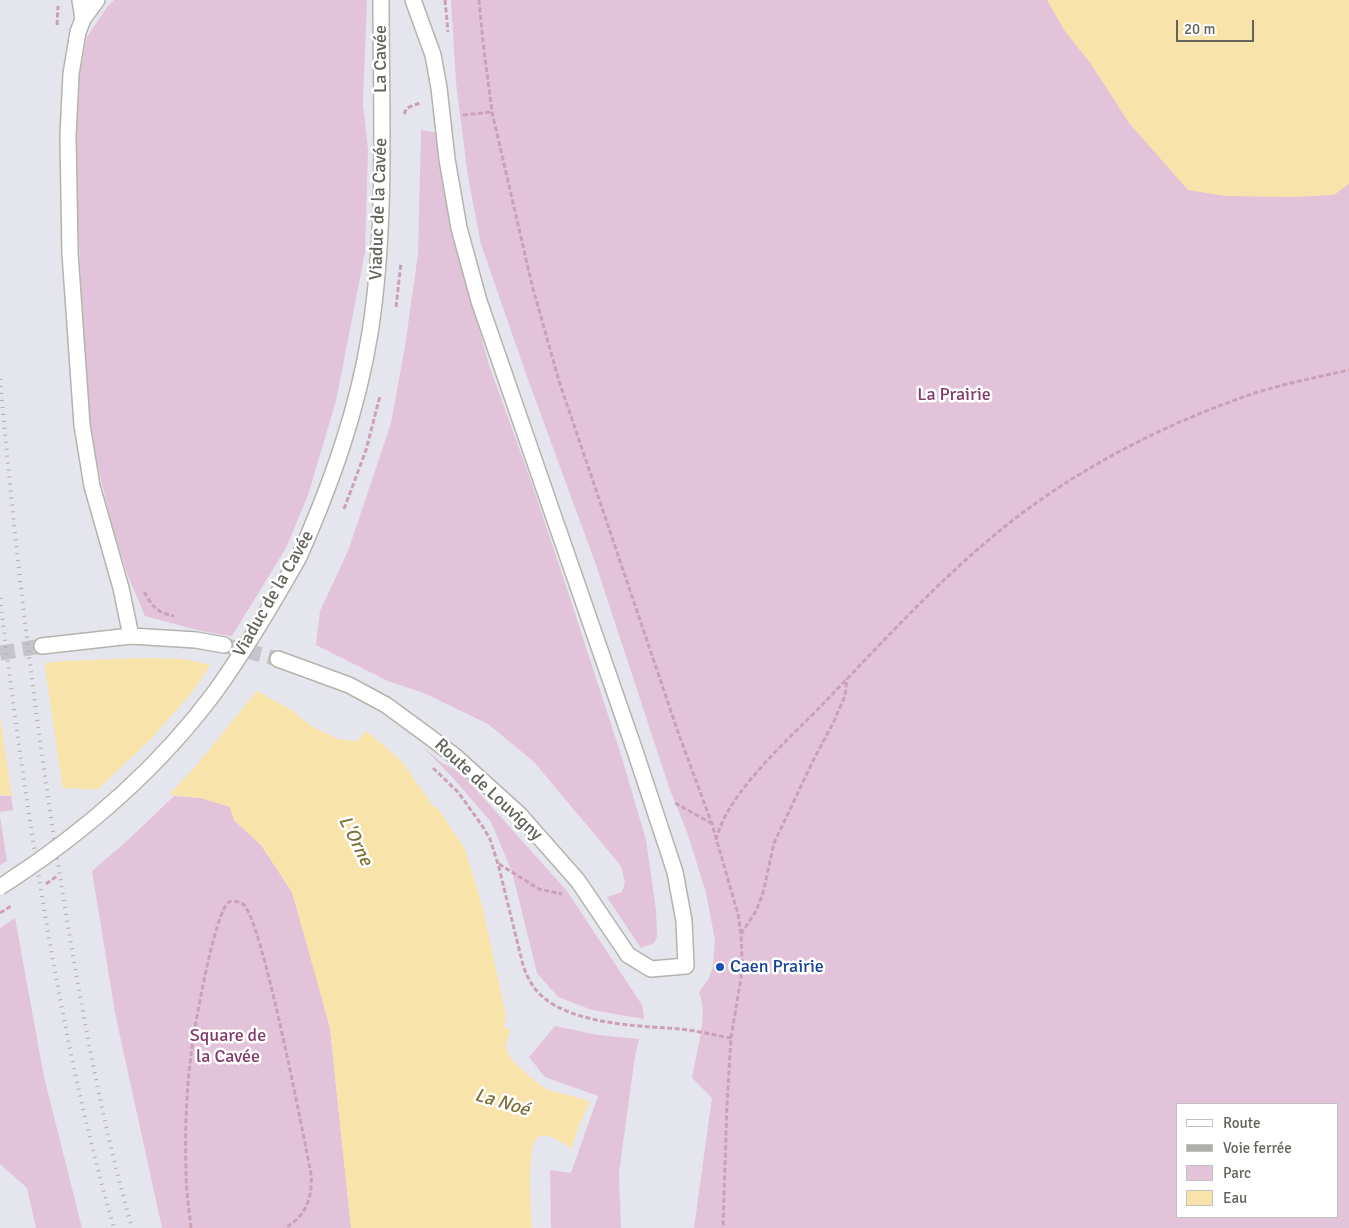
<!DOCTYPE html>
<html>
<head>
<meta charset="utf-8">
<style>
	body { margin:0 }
	#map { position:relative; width:1349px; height:1228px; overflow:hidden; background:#e5e5ee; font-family:Signika,sans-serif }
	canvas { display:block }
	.legend { position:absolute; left:1176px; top:1103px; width:162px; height:115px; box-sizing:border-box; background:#fff; border:1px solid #c1c1be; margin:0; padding:6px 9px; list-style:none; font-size:15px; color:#64635c }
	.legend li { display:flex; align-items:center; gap:10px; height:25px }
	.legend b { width:25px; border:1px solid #c1c1be }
	.scale { position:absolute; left:1176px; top:20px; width:78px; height:22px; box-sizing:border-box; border:2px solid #64635c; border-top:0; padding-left:6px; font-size:15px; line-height:18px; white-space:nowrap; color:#64635c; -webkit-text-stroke:4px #fff; paint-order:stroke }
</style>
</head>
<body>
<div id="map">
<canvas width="1349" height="1228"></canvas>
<ul class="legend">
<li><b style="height:6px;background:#fff"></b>Route</li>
<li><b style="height:6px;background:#aeaead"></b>Voie ferrée</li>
<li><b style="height:14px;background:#e3c3d9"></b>Parc</li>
<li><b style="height:14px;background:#f8e4aa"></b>Eau</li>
</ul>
<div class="scale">20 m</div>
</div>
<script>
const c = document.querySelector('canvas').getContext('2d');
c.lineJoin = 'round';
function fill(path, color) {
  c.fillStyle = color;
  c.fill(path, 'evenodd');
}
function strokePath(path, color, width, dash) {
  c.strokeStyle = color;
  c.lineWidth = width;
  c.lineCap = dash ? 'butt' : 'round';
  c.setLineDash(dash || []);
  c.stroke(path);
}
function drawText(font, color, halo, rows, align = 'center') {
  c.font = font + ' Signika,sans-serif';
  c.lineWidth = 5;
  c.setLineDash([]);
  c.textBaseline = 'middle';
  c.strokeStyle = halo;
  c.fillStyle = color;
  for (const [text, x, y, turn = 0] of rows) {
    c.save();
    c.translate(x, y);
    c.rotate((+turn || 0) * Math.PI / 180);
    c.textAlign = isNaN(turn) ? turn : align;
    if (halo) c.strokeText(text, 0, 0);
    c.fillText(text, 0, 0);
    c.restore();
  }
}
fill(new Path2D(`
	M 114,0 L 367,0 L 363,103 L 368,150 L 365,252 L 336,401 L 308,495 L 286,548 L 232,636 L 201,631 L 145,616 L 128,576 L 112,525 L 94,451 L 86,383 L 77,204 L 76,92 L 87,37 L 107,7 Z
	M 451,0 L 1349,0 L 1349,1228 L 694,1228 L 712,1098 L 692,1078 C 696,1054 709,1014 699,992 L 708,980 L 713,967 L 715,940 L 706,893 L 687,832 L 670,790 L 596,565 L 526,374 L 481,244 L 468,177 L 456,83 ZM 1178,1104 L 1338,1104 L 1338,1217 L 1178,1217 Z
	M 421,130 L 437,133 L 451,226 L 489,365 L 531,481 L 568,592 L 622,758 L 646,840 L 656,910 L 657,937 L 654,943 L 641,948 L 607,897 L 622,892 L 625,883 L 621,866 L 534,762 L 488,724 L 424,693 L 388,681 L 316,645 L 320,611 L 348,551 L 391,423 L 405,346 L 418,254 Z
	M 423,747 L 442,763 L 456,770 L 472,785 L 567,891 L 642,1005 L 644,1019 L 592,1010 L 558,997 L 537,973 L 512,872 L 491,822 L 453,778 Z
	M 0,796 L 11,796 L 13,810 L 0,812 Z
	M 174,796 L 201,798 L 231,807 L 234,820 L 261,845 L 292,892 L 311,957 L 330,1028 L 351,1228 L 162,1228 L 115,1013 L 92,871 L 128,840 Z
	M 0,817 L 7,861 L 0,865 Z
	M 15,918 L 44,1077 L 82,1228 L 36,1228 L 27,1188 L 0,1164 L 0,928 Z
	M 555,1026 L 598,1035 L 639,1039 L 635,1056 L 619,1173 L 621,1228 L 551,1228 L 550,1170 L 571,1173 L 598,1096 L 545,1077 L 529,1057 Z`), '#e3c3d9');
fill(new Path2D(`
	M 1047,0 L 1349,0 L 1349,184 L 1334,195 L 1294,197 L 1226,196 L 1188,190 L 1129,123 L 1091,64 L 1064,30 Z
	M 143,658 L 184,659 L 211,665 L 293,711 L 311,726 L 338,739 L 357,741 L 366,731 L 401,760 L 432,805 L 439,810 L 465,849 L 483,909 L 506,1016 L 504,1027 L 511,1030 L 505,1046 C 507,1050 508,1054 510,1057 C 515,1065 544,1090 552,1091 C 566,1095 576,1096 590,1102 L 579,1125 L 572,1148 C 562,1144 551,1133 540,1136 C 524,1142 532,1212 532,1228 L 351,1228 L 330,1028 L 292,892 L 261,845 L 234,820 L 230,807 L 201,798 L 132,791 L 63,788 L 11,796 L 0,795 L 0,669 L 64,661 Z`), '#f8e4aa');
fill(new Path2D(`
	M 44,661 L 63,791 L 12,799 L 0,716 L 0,667 Z
	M 212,663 L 250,678 L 259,688 L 196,766 L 166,798 L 131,793 L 95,792 L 151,739 L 193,691 Z`), '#e5e5ee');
strokePath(new Path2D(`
	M 224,645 L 278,659
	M 0,653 L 42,646`), '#c5c4ca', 15, [15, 8]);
const street = new Path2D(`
	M 80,0 L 83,19`);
const secondary = new Path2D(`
	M 97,0 L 83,19 L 78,32 L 71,74 L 68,136 L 70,253 L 82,425 L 92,486 L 121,588 L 131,636
	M 299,557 C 331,484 357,413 370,333 C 387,224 381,111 381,0
	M 42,646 L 131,636 L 196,640 L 224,645
	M 278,659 L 349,685 L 386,705 L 427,735 L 456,757 L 519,814 L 578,881 L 628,955 L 651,969 L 686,966 L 684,921 L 675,872 L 635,751 L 479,301 L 459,228 L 447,159 L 439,88 L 433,55 L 413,0`);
strokePath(street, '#b3b3ad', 18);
strokePath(secondary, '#b4b4ac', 18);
strokePath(new Path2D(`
	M 445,0 L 448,32
	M 479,0 L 483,42 L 492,112 L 532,285 L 559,381 L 678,732 L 712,824 L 738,914 L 741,934 L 742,958 L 741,978 L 731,1038 L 727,1104 L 723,1228
	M 57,25 L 58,6
	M 404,114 L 407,108 L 420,103
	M 463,115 L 492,112
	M 396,307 L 401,263
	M 344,509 L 366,450 L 380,396
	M 144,592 C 154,608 156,612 174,616
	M 433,768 L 458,792 L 483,827 L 490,839 L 498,864 L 523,965 C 527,977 533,989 543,997 C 571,1022 632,1026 667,1028 C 689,1029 710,1034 731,1038
	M 675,803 L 711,823
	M 716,840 C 727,793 789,739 823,704 C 877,648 931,588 991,538 C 1066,474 1164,423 1258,392 C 1288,383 1318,377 1349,370
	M 499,864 L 539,889 L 562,894
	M 741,934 L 756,911 L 763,893 L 774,843 L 812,763 L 834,721 L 845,696 L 847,679
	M 191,1228 C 189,1209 186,1190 186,1172 C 185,1133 186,1093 191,1055 C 193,1034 215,909 229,902 C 233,900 239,902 243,904 C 262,918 304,1138 311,1174 C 313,1197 306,1216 285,1228`), '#cba2b3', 3, [5, 2.5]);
strokePath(street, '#fff', 15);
strokePath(secondary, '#fff', 15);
strokePath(new Path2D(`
	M 0,379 C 14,537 32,695 56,851 C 76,978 97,1105 132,1228
	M 0,598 C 12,699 26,801 43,902 C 61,1012 83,1121 114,1228`), '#aeaead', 4, [1, 6]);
const secondaryBridge = new Path2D(`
	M 0,887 C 81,835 157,770 215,692 C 246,649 273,603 299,557`);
strokePath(secondaryBridge, '#b4b4ac', 18, []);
strokePath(new Path2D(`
	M 46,884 L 57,876
	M 0,913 L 11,906`), '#cba2b3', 3, [5, 2.5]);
strokePath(secondaryBridge, '#fff', 15);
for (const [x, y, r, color] of [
	[720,967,5,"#1a4fb4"]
]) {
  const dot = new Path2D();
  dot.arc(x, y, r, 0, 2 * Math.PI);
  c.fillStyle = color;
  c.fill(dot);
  strokePath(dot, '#fff', 2);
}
drawText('18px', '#64635c', '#fff', [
	["La Cavée",381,59,-90],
	["Viaduc de la Cavée",379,209,-88],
	["Viaduc de la Cavée",274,594,-60],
	["Route de Louvigny",488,790,43]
]);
drawText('18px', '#833c6a', '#fff', [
	["La Prairie",954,395],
	["Square de",228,1036],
	["la Cavée",228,1057]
]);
drawText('18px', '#164399', '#fff', [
	["Caen Prairie",730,967]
], 'left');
drawText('italic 19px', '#7f7239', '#fff', [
	["L'Orne",355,841,63],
	["La Noé",502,1103,16]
]);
</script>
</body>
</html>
